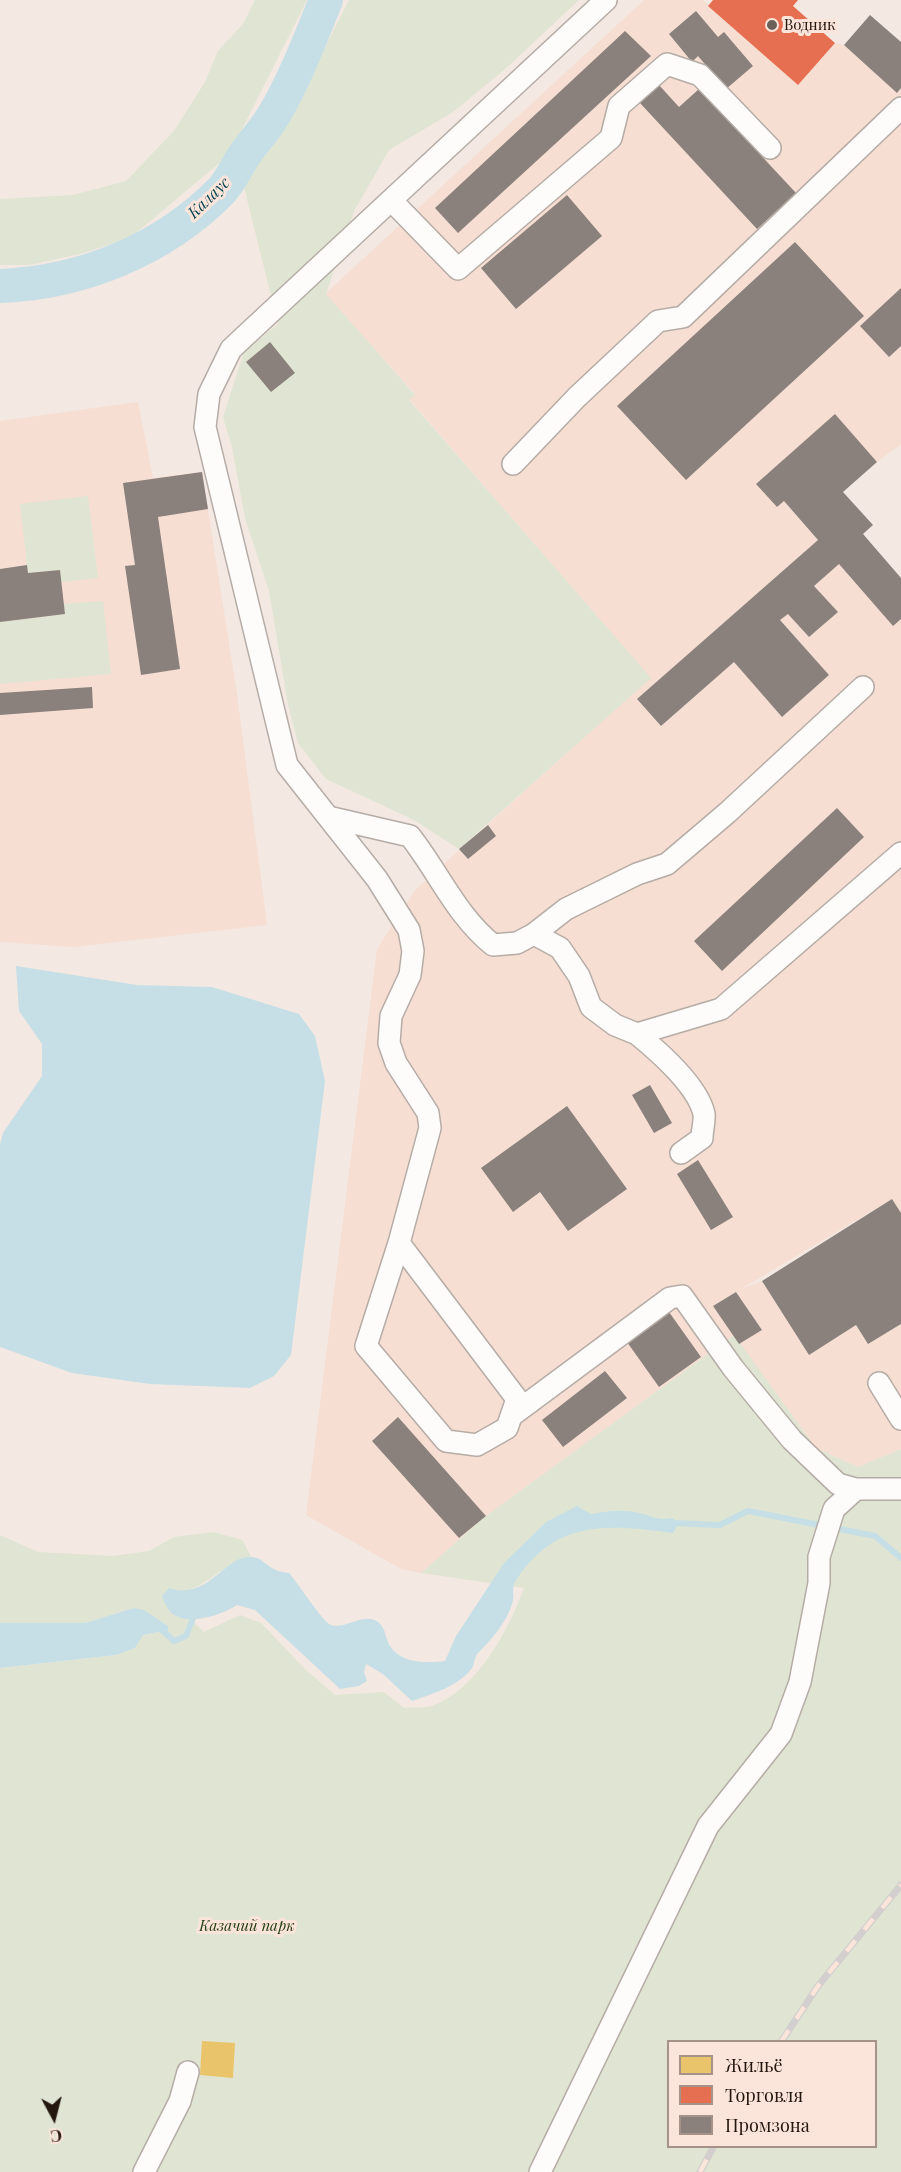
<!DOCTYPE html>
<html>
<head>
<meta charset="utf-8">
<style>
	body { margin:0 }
	#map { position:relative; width:901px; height:2172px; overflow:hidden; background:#f3e8e2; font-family:"Playfair Display",serif }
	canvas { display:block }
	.legend { position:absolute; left:667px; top:2040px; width:210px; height:108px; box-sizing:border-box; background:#fbe5da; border:2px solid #a59389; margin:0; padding:8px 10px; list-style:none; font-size:18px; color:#241710 }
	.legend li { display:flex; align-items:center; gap:12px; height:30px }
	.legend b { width:30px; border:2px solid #a59389 }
	.north { position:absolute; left:24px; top:2088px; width:60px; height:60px; -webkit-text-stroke:4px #fbe5da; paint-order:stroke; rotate:173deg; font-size:16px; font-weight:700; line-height:24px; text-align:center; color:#241710 }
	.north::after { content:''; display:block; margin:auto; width:21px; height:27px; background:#241710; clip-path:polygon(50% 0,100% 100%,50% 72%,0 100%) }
</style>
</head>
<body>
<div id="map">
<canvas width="901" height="2172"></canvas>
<ul class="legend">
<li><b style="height:16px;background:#e9c46a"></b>Жильё</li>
<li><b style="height:16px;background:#e76f51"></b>Торговля</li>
<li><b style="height:16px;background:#8a817c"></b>Промзона</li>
</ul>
<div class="north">С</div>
</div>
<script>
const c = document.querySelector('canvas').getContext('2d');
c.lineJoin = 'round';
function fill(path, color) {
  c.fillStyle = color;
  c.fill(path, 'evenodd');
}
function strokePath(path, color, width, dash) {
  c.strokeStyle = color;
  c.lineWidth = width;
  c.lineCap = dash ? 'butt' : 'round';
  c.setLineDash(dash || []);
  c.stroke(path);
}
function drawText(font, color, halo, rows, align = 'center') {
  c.font = font + ' "Playfair Display",serif';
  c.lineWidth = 6;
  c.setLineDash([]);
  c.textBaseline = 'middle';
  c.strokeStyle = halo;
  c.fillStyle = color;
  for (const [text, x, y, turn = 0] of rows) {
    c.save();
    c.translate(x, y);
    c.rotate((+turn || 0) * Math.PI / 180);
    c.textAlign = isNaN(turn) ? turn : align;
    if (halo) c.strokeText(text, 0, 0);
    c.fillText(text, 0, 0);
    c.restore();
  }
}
fill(new Path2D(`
	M 644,0 L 703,0 L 798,85 L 835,43 L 844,45 L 897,92 L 901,88 L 901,444 L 877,462 L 835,415 L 757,484 L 777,507 L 784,501 L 818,540 L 638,699 L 661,726 L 734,662 L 782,716 L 829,675 L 780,620 L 788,614 L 809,637 L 837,612 L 814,586 L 839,564 L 893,625 L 901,619 L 901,1213 L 892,1199 L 741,1289 L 762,1281 L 809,1355 L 856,1325 L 868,1344 L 901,1324 L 901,1449 L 858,1467 L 816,1448 L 739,1344 L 762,1330 L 736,1292 L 713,1306 L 734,1335 L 486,1516 L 421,1573 L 401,1569 L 306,1515 L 377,949 L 415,890 L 650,678 L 409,399 L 415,394 L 325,294 Z
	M 138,402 L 153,478 L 202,472 L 237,694 L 267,925 L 74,947 L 0,942 L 0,421 Z`), '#f6ded2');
fill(new Path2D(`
	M 255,0 L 307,0 L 229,155 L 130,238 L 80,254 L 29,265 L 0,265 L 0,199 L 73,195 L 126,181 L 174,131 L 205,82 L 218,51 L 243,24 Z
	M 349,0 L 579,0 L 504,70 L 453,112 L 389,150 L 354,211 L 326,294 L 415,395 L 409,400 L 651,678 L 459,849 L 414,820 L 326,779 L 298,743 L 288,705 L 269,591 L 245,518 L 232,447 L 223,417 L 244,352 L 278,324 L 243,183 L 294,107 Z
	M 88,496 L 98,578 L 61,582 L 59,570 L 28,573 L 20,504 Z
	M 103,601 L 111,674 L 0,684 L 0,622 L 65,614 L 64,604 Z
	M 734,1335 L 816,1448 L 858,1467 L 901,1449 L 901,2172 L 0,2172 L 0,1668 L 116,1655 L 135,1648 L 142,1635 L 158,1632 L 167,1636 L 134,1608 L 85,1623 L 0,1623 L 0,1535 L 38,1552 L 113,1556 L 149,1551 L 174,1537 L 214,1532 L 242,1540 L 251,1556 C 226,1563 208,1584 183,1593 L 177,1617 L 189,1618 L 204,1632 L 240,1615 L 261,1623 L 306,1670 L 335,1695 L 384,1692 L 404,1708 C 413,1707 424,1708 432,1706 C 477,1690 509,1629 524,1588 L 421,1573 L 486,1516 ZM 668,2042 L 876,2042 L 876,2146 L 668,2146 Z`), '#dfe5d2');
fill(new Path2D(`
	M 16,966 L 137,985 L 212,987 L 299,1014 L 315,1036 L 325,1081 L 291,1355 L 274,1376 L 250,1388 L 150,1384 L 72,1373 L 0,1347 L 0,1144 L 3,1133 L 42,1076 L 42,1044 L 19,1011 Z
	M 577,1506 L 591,1514 C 607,1511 623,1509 639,1513 C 654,1516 655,1521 672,1518 L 679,1523 L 673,1533 C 608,1524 554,1519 515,1582 C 511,1588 515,1597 512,1604 C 506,1623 492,1639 479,1652 C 474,1656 475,1663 472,1668 C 459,1686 432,1694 412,1701 L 383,1674 L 366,1664 L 364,1672 L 367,1681 L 359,1686 L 340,1689 L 255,1610 L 237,1605 C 224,1614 192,1625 176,1616 C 169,1613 165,1604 162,1596 L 169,1588 C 210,1601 225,1554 252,1557 C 263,1558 267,1567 276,1570 C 280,1572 285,1572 289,1573 C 297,1582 322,1620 329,1624 C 344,1632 363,1611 378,1622 C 386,1628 385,1638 390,1646 C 402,1664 426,1663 445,1661 L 456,1636 L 504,1563 L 546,1522 Z
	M 134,1608 L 144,1610 L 168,1626 L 168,1636 L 158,1632 L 143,1635 L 135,1648 L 116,1655 L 0,1668 L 0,1623 L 85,1623 Z`), '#c6dfe6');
fill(new Path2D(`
	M 202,2041 L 235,2043 L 233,2078 L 200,2075 Z`), '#e9c46a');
fill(new Path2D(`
	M 713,0 L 798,0 L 793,6 L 835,43 L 798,85 L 708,6 Z`), '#e76f51');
fill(new Path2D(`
	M 696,11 L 718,37 L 724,32 L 753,66 L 726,89 L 698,56 L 692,62 L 669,34 Z
	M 870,15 L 901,42 L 901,88 L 897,93 L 844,45 Z
	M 625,31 L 651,56 L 458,233 L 435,208 Z
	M 659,85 L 679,107 L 699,89 L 796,193 L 757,229 L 640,103 Z
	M 567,195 L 602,236 L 516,309 L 481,268 Z
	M 795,242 L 864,316 L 686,480 L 617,406 Z
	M 901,288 L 901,346 L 889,357 L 860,326 Z
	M 270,342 L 295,373 L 271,392 L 246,362 Z
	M 835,414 L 877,462 L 843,492 L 873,525 L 863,534 L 901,578 L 901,619 L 893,626 L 839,564 L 814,586 L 838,612 L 809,637 L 788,614 L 780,620 L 829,675 L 782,717 L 734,662 L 661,726 L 637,699 L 818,540 L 784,501 L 777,507 L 756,484 Z
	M 202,472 L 208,509 L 158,517 L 180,669 L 141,675 L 125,566 L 135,565 L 123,483 Z
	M 27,565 L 28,573 L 60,570 L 65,614 L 0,622 L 0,569 Z
	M 92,687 L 93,708 L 0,715 L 0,693 Z
	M 837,808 L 864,837 L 722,971 L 694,941 Z
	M 488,825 L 496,836 L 468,859 L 459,849 Z
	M 650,1085 L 672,1123 L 654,1133 L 632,1095 Z
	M 567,1106 L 627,1189 L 568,1231 L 540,1192 L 513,1212 L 481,1168 Z
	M 698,1160 L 733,1217 L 711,1230 L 677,1174 Z
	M 892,1199 L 901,1213 L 901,1324 L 868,1344 L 856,1325 L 809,1355 L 762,1281 Z
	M 736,1292 L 762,1330 L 739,1344 L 713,1306 Z
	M 669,1312 L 701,1357 L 659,1387 L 627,1342 Z
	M 605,1371 L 627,1398 L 563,1447 L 542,1420 Z
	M 398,1417 L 486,1516 L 459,1538 L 372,1441 Z`), '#8a817c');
strokePath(new Path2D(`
	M 673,1523 L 720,1525 L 748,1511 L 875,1536 L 901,1558
	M 162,1630 L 174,1641 L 186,1636 L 196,1611`), '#c6dfe6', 6);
strokePath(new Path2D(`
	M 0,286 C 81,283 163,250 221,191 C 230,182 236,168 243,157 C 251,145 260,135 268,124 C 290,92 311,37 326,0`), '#c6dfe6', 34);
const minor = new Path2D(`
	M 391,200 L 458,269 L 611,138 L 619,106 L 667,64 L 700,75 L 770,148
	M 513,464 L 577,397 L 658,321 L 683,317 L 901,108
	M 328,817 L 410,836 C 439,873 456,915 493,945 L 517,943 L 534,934 L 566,909 L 637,874 L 667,864 L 727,813 L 863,687
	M 534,934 L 560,948 L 579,976 L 591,1007 L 615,1025 L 637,1034 L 721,1009 L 901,853
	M 637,1034 C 658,1051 698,1086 704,1114 C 705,1120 702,1131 702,1138 L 681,1153
	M 399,1243 L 517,1399 L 507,1428 L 477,1445 L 446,1441 L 366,1346 L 399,1243 L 430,1128 L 428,1113 L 396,1063 L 389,1043 L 391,1016 L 410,975 L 413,951 L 409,930 L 377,879 L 287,765 L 205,427 L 209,394 L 231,349 L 606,0
	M 879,1383 L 901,1419
	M 511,1416 L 670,1298 L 682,1296 L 733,1368 L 792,1440 L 838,1484 L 856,1489
	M 144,2172 L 180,2101 L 188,2072
	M 540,2172 L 708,1826 L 781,1734 L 800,1682 L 819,1583 L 819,1557 L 834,1509 L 856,1489 L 901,1489`);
strokePath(minor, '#b6aca6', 24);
strokePath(minor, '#fdfcfb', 21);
const rail = new Path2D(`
	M 781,2042 L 818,1986 L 901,1885
	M 700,2172 L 714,2146`);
strokePath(rail, '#d3cfce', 7);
strokePath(rail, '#fbe5da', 4.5, [14]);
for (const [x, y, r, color] of [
	[772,25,6,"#6c605a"]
]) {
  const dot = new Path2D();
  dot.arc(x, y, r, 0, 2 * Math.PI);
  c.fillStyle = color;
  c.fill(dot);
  strokePath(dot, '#fbe5da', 2);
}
drawText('15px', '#241710', '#fbe5da', [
	["Водник",784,25]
], 'left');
drawText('italic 15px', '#223d11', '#fbe5da', [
	["Казачий парк",247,1926]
]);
drawText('italic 16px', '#054251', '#fbe5da', [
	["Калаус",209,198,-44]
]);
</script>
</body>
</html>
